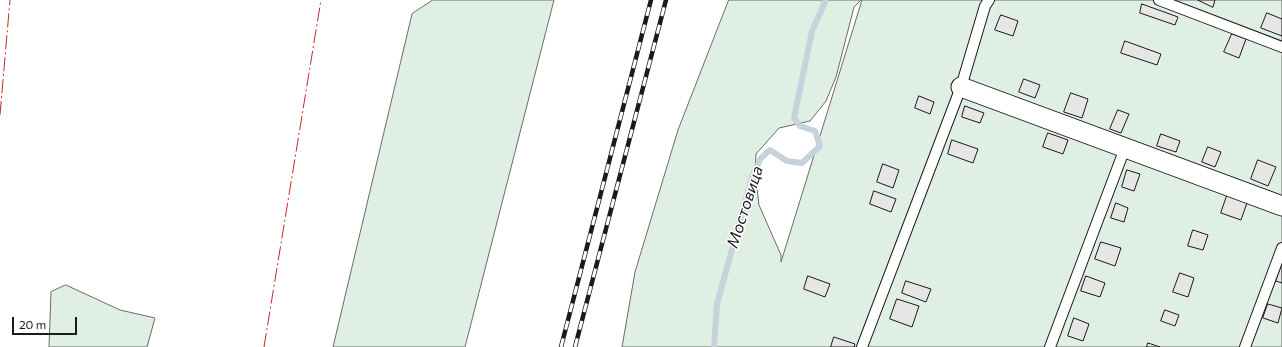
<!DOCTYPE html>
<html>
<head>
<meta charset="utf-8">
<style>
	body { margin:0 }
	#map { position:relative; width:1282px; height:347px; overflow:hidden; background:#fff; font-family:Commissioner,sans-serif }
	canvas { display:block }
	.scale { position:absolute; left:12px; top:317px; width:65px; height:18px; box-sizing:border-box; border:2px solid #1a1a1a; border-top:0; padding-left:5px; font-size:12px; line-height:14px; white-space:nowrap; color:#1a1a1a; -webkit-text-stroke:3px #fff; paint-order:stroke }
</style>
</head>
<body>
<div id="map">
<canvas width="1282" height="347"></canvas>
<div class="scale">20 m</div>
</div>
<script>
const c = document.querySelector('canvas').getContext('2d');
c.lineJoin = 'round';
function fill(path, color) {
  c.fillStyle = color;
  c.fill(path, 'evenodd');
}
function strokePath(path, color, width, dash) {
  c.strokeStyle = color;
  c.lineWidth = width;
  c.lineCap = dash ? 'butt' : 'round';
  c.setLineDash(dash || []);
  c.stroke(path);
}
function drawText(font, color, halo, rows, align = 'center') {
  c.font = font + ' Commissioner,sans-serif';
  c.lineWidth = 3;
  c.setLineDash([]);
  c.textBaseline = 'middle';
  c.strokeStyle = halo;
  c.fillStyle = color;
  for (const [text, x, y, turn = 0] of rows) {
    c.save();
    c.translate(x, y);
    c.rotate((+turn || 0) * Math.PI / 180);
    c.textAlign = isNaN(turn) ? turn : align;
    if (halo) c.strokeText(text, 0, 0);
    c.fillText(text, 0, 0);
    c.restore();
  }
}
const green = new Path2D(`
	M 433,0 L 554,0 L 465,347 L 333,347 L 412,14 Z
	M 729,0 L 861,0 L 854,7 L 836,77 L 826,101 L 810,121 L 779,128 L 756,154 L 755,172 L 759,205 L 781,255 L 781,262 L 862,0 L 1282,0 L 1282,347 L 622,347 L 635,272 L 678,130 Z
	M 66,285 L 120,310 L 155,318 L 147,347 L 49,347 L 51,292 Z`);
fill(green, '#e0efe3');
strokePath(green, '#6a6a6a', 1);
strokePath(new Path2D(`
	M 714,347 L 717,304 L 752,177 L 761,158 L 770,150 L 787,161 L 802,163 L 820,146 L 815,131 L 800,126 L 794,118 L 812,31 L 826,0`), '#c6d2dc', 6);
const building = new Path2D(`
	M 1198,0 L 1215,0 L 1213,7 Z
	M 1142,4 L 1178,17 L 1175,25 L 1140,13 Z
	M 1267,13 L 1282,19 L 1282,36 L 1261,28 Z
	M 1001,15 L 1018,21 L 1013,36 L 995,30 Z
	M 1232,34 L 1246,39 L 1239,58 L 1224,52 Z
	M 1125,41 L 1161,54 L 1157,65 L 1121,53 Z
	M 1024,79 L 1040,85 L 1035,98 L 1019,92 Z
	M 1071,93 L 1088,99 L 1082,118 L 1064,112 Z
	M 919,96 L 934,102 L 930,114 L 915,108 Z
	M 965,106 L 984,113 L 980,123 L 962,117 Z
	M 1118,110 L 1129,114 L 1121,133 L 1110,129 Z
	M 1048,133 L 1068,140 L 1063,154 L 1043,147 Z
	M 1161,134 L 1180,141 L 1176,152 L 1157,146 Z
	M 952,140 L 978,149 L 973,163 L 948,154 Z
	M 1208,147 L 1221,152 L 1215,167 L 1202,162 Z
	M 1258,160 L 1276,167 L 1268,186 L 1251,179 Z
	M 883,164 L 899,170 L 893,188 L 877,182 Z
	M 1127,170 L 1140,174 L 1134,191 L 1122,187 Z
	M 874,191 L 896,199 L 891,212 L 870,204 Z
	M 1228,193 L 1248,200 L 1241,220 L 1221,213 Z
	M 1116,203 L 1128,208 L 1124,222 L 1111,218 Z
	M 1193,230 L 1208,235 L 1203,250 L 1188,246 Z
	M 1101,242 L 1121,248 L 1115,266 L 1095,259 Z
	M 1282,263 L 1282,283 L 1276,281 Z
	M 1180,273 L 1194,278 L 1188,297 L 1173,292 Z
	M 808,276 L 830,284 L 825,297 L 804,289 Z
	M 1086,276 L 1105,283 L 1100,297 L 1081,291 Z
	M 906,281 L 931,289 L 926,302 L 902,293 Z
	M 897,299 L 919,306 L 912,327 L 890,319 Z
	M 1268,304 L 1282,308 L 1278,323 L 1263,318 Z
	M 1165,310 L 1179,315 L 1175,326 L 1161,321 Z
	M 1074,318 L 1089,324 L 1083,341 L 1068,336 Z
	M 834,337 L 855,344 L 854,347 L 831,347 Z
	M 1148,343 L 1160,347 L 1147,347 Z`);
fill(building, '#e6e6e6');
strokePath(building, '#1a1a1a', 1);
const lane = new Path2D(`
	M 1159,0 L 1282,47
	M 862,347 L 961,87 L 985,6 L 989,0
	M 1050,347 L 1125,148
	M 1245,347 L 1282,248`);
const street = new Path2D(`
	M 961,87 L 1282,206`);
strokePath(lane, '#1a1a1a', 12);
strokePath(street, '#1a1a1a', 21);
strokePath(lane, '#fff', 10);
strokePath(street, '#fff', 19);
const rail = new Path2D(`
	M 561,347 L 651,0
	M 575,347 L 666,0`);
strokePath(rail, '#1a1a1a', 4.5);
strokePath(rail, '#fff', 3, [9]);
strokePath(new Path2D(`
	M 0,115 L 10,0
	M 264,347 L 321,0`), '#c62828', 1, [14, 3, 2, 3]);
drawText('italic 16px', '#1a1a1a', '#fff', [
	["Мостовица",745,207,-72]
]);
</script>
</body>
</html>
